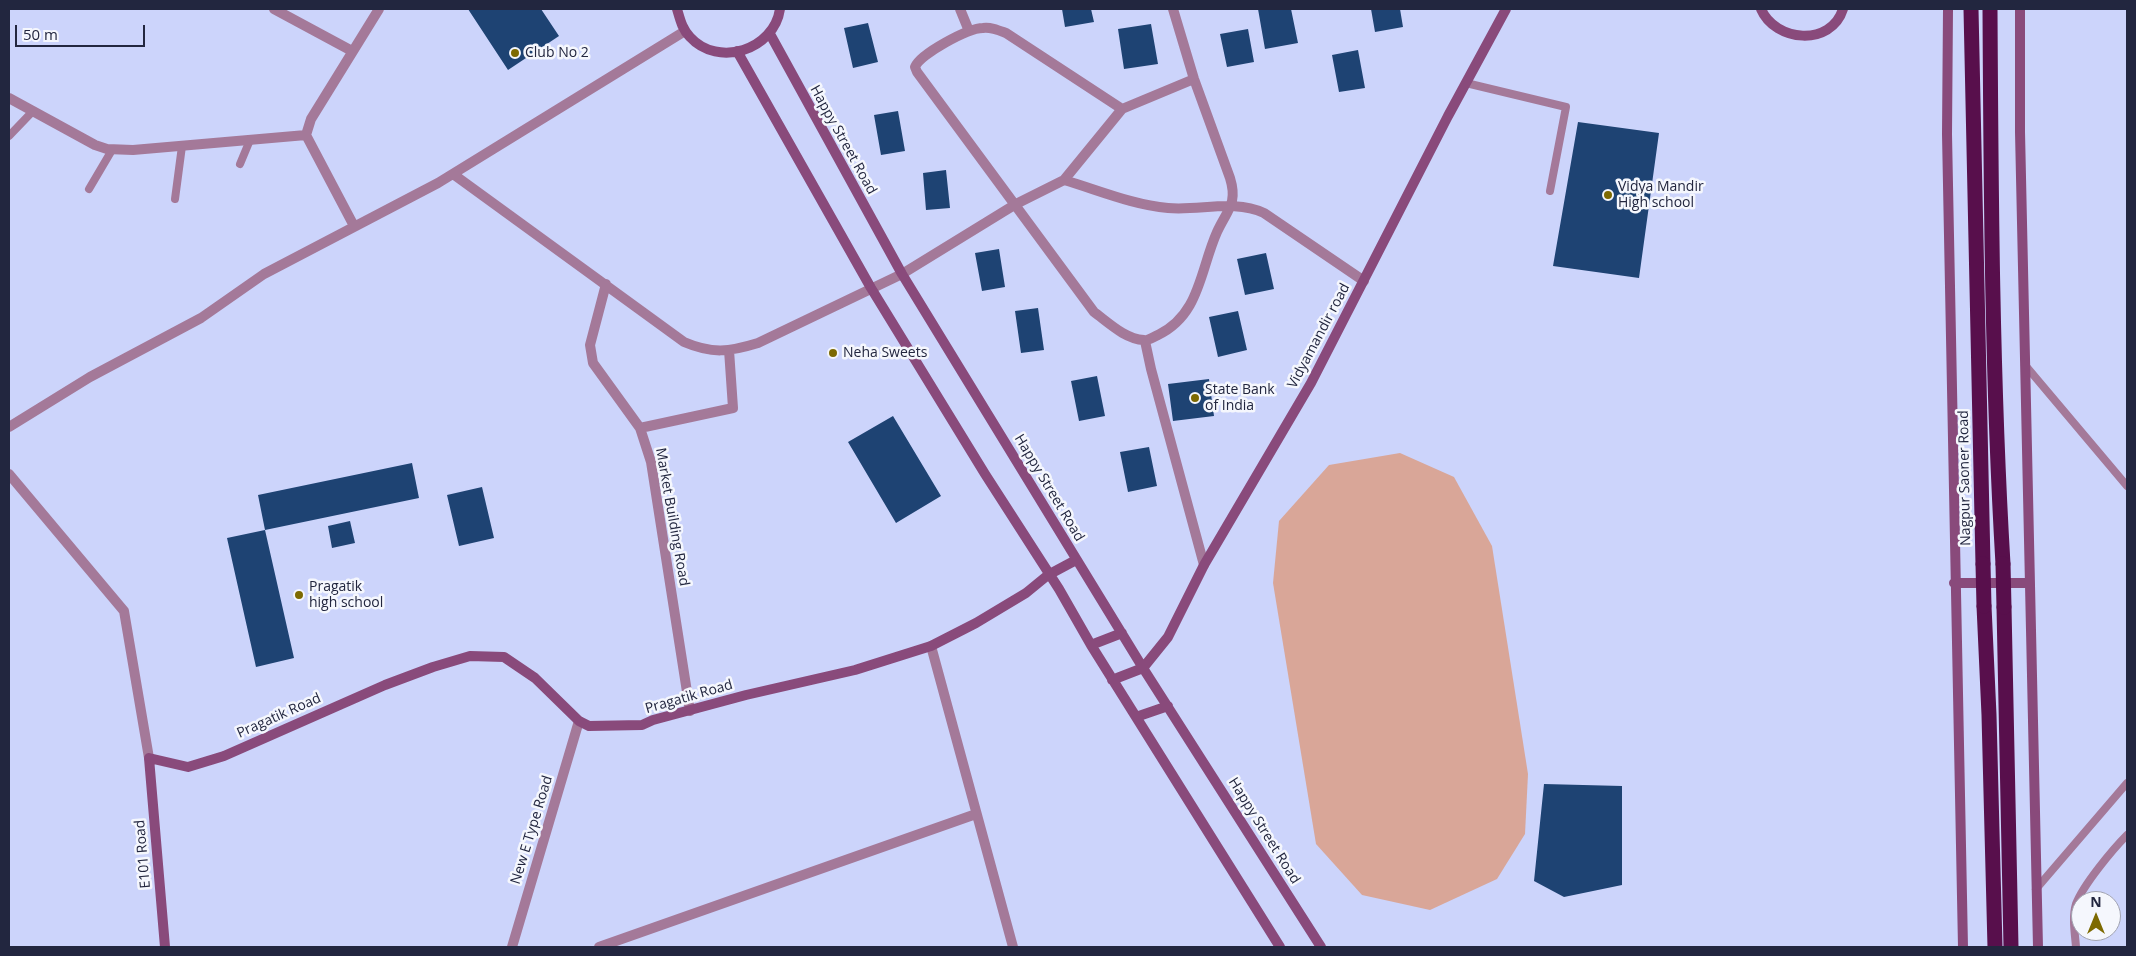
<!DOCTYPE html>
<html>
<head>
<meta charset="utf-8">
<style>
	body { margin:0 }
	#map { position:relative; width:2136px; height:956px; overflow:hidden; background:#ccd4fb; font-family:"Open Sans",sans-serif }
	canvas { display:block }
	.frame { position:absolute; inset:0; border:10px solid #22263f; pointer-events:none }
	.north { position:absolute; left:2071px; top:891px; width:50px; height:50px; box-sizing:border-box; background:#f5f7fd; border:1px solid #a1a3b1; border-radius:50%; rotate:0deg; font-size:14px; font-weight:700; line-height:20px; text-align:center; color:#22263f }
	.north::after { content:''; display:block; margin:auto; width:18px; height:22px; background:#7d6a02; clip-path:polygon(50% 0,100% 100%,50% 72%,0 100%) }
	.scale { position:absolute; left:15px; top:25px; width:130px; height:22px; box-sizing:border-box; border:2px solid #22263f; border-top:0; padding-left:6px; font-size:15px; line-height:18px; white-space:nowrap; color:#22263f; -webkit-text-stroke:4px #f5f7fd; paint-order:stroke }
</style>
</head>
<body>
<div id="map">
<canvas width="2136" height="956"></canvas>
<div class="frame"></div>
<div class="north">N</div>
<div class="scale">50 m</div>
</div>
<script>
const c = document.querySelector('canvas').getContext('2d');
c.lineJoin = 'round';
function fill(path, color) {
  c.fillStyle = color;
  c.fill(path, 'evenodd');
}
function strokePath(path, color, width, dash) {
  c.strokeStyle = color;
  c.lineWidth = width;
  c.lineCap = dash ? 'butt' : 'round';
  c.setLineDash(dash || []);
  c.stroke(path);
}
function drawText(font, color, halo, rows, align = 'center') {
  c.font = font + ' "Open Sans",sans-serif';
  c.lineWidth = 5;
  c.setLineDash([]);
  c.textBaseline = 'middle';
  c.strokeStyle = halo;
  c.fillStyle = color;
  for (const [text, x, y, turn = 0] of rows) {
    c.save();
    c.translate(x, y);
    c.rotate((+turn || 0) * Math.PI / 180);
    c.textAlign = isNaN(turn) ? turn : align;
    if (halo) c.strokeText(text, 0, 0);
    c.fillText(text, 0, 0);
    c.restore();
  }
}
fill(new Path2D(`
	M 1400,453 L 1454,477 L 1492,546 L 1528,774 L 1525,834 L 1497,879 L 1430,910 L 1362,895 L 1316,844 L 1273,583 L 1279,521 L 1329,465 Z`), '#d9a698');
fill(new Path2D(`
	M 468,9 L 541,9 L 559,36 L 508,70 Z
	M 1062,9 L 1091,9 L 1094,22 L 1065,27 Z
	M 1258,9 L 1291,9 L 1298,43 L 1265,49 Z
	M 1371,9 L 1400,9 L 1403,27 L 1375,32 Z
	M 868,23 L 878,62 L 853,68 L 844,28 Z
	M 1151,24 L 1158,64 L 1124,69 L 1118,29 Z
	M 1248,29 L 1254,62 L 1227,67 L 1220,34 Z
	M 1358,50 L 1365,88 L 1339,92 L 1332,55 Z
	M 898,111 L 905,151 L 881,155 L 874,115 Z
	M 1578,122 L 1659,133 L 1639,278 L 1553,266 Z
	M 946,170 L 950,208 L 926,210 L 923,173 Z
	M 999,249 L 1005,287 L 982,291 L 975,253 Z
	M 1266,253 L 1274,289 L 1245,295 L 1237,259 Z
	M 1038,308 L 1044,350 L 1021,353 L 1015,311 Z
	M 1238,311 L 1247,350 L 1218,357 L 1209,317 Z
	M 1097,376 L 1105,416 L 1079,421 L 1071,381 Z
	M 1209,379 L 1214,416 L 1173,421 L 1168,384 Z
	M 893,416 L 941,496 L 896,523 L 848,442 Z
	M 1149,447 L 1157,486 L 1128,492 L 1120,452 Z
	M 412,463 L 419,498 L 265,530 L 258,495 Z
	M 482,487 L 494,538 L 459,546 L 447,495 Z
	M 350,521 L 355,543 L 332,548 L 328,526 Z
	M 265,530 L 294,658 L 256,667 L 227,538 Z
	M 1544,784 L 1622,786 L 1622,885 L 1564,897 L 1534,881 Z`), '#1e4373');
strokePath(new Path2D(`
	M 1466,83 L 1566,107 L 1550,191
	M 9,136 L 33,111
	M 240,164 L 250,140
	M 89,189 L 112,150
	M 175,199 L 182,146
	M 2025,365 L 2127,486
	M 2036,889 L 2127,783
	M 2076,947 C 2075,934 2072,917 2076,904 C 2083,885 2113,849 2127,835`), '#a47999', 8);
strokePath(new Path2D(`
	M 274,9 L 352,51
	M 960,9 L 969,31
	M 9,98 L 95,145 L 107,149 L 133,150 L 306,135
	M 1122,109 L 1006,33 C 998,30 991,27 983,28 C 968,28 920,54 915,67 L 917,72 L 1094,312 C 1109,323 1125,339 1144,340 C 1148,341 1153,337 1158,335 C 1200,315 1200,270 1217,232 C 1227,210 1238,204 1230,178 L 1194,79 L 1173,9
	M 453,174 L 684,342 C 712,354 729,352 758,343 L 902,274 L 1016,204 L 1064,180 L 1122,109 L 1194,79
	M 1064,180 C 1098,190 1133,205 1168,208 C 1200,211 1234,199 1264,213 L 1364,281
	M 354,226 L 306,135 L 311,119 L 379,9
	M 606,284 L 590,345 L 593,363 L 640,428 L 651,462 L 690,711
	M 1145,341 L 1151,369 L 1204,565
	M 9,427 L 90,377 L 201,318 L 264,274 L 438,183 L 685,31
	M 640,428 L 733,408 L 729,350
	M 9,474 L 124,611 L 149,758
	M 931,646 L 1013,947
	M 512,947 L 579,721
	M 599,947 L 976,814`), '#a47999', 10);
strokePath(new Path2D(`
	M 677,9 C 680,19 682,29 690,37 C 718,68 774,50 780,9
	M 1761,9 C 1775,42 1831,47 1843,9
	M 1948,9 L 1947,134 L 1963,947
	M 2020,9 L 2020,132 L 2038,947
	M 770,34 L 902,274 L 1143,668 L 1321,947
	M 737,51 L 871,288 L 985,474 L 1059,589 L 1091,645 L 1280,947
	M 1954,583 L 2029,583
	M 1091,645 L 1122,633
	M 1112,680 L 1143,668 L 1168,637 L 1204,565 L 1311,383 L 1448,116 L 1506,9
	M 1136,717 L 1168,706
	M 165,947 L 149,758 L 188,767 L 224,756 L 385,685 L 433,667 L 470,656 L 504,657 L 535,678 L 579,721 L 589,726 L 642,725 L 653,720 L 746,695 L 855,670 L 931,646 L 976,623 L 1026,593 L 1048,575 L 1076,560`), '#894a7b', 10);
strokePath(new Path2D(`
	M 1971,9 L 1983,564
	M 1990,9 C 1991,194 1992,379 2003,564
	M 1984,606 L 1989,715 L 1995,947
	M 2004,607 L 2011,947`), '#580f4c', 15);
strokePath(new Path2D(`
	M 1983,564 L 1984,606
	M 2003,564 L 2004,607`), '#580f4c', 15);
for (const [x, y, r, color] of [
	[515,53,5,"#7d6a02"],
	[1608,195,5,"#7d6a02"],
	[833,353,5,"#7d6a02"],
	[1195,398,5,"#7d6a02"],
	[299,595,5,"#7d6a02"]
]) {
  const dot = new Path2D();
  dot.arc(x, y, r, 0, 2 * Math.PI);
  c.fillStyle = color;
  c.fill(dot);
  strokePath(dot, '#f5f7fd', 2);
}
drawText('14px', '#22263f', '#f5f7fd', [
	["Club No 2",525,53],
	["Vidya Mandir",1618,187],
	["High school",1618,203],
	["Neha Sweets",843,353],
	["State Bank",1205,390],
	["of India",1205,406],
	["Pragatik",309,587],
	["high school",309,603]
], 'left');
drawText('14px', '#22263f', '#f5f7fd', [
	["Happy Street Road",843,140,61],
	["Vidyamandir road",1319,336,-62],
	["Nagpur Saoner Road",1965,478,-91],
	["Happy Street Road",1049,488,59],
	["Market Building Road",672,517,80],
	["Pragatik Road",689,697,-16],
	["Pragatik Road",279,716,-24],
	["New E Type Road",532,830,-73],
	["Happy Street Road",1264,831,58],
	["E101 Road",143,854,-95]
]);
</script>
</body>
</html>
